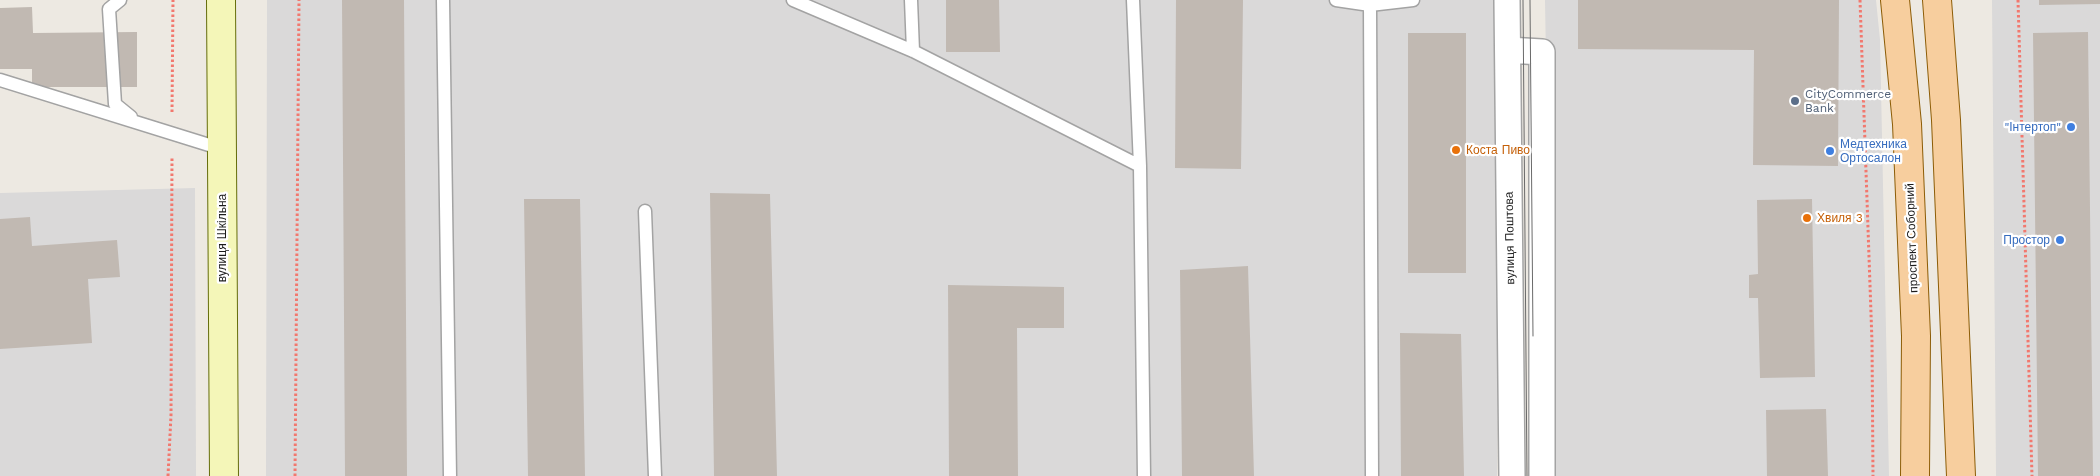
<!DOCTYPE html>
<html>
<head>
<meta charset="utf-8">
<style>
	body { margin:0 }
	canvas { display:block; background:#ede9e2 }
</style>
</head>
<body>
<canvas width="2100" height="476"></canvas>
<script>
const c = document.querySelector('canvas').getContext('2d');
c.lineJoin = 'round';
function fill(path, color) {
  c.fillStyle = color;
  c.fill(path, 'evenodd');
}
function strokePath(path, color, width, dash) {
  c.strokeStyle = color;
  c.lineWidth = width;
  c.lineCap = dash ? 'butt' : 'round';
  c.setLineDash(dash || []);
  c.stroke(path);
}
function drawText(font, color, halo, rows, align = 'center') {
  c.font = font + ' "Work Sans",sans-serif';
  c.lineWidth = 4.5;
  c.setLineDash([]);
  c.textBaseline = 'middle';
  c.strokeStyle = halo;
  c.fillStyle = color;
  for (const [text, x, y, turn = 0] of rows) {
    c.save();
    c.translate(x, y);
    c.rotate((+turn || 0) * Math.PI / 180);
    c.textAlign = isNaN(turn) ? turn : align;
    if (halo) c.strokeText(text, 0, 0);
    c.fillText(text, 0, 0);
    c.restore();
  }
}
fill(new Path2D(`
	M 267,0 L 1502,0 L 1497,476 L 266,476 Z
	M 1545,0 L 1876,0 L 1880,40 L 1889,476 L 1553,476 Z
	M 1992,0 L 2100,0 L 2100,476 L 1996,476 Z
	M 195,188 L 196,476 L 0,476 L 0,193 Z`), '#dad9d9');
fill(new Path2D(`
	M 342,0 L 404,0 L 407,476 L 345,476 Z
	M 946,0 L 999,0 L 1000,52 L 946,52 Z
	M 1176,0 L 1243,0 L 1241,169 L 1175,168 Z
	M 1578,0 L 1839,0 L 1838,166 L 1753,165 L 1754,50 L 1578,49 Z
	M 2039,0 L 2100,0 L 2100,4 L 2039,5 Z
	M 32,7 L 33,33 L 137,32 L 137,87 L 32,87 L 32,69 L 0,69 L 0,8 Z
	M 2088,32 L 2093,476 L 2038,476 L 2033,33 Z
	M 1408,33 L 1466,33 L 1466,273 L 1408,273 Z
	M 710,193 L 770,194 L 777,476 L 714,476 Z
	M 524,199 L 580,199 L 585,476 L 528,476 Z
	M 1812,199 L 1815,377 L 1760,378 L 1758,298 L 1749,298 L 1749,275 L 1758,274 L 1757,200 Z
	M 30,217 L 32,246 L 117,240 L 120,277 L 88,279 L 92,343 L 0,349 L 0,219 Z
	M 1248,266 L 1254,476 L 1182,476 L 1180,270 Z
	M 948,285 L 1064,287 L 1064,328 L 1017,328 L 1018,476 L 949,476 Z
	M 1400,333 L 1461,334 L 1464,476 L 1401,476 Z
	M 1826,409 L 1828,476 L 1767,476 L 1766,410 Z`), '#c1b9b2');
const service = new Path2D(`
	M 120,0 L 109,9 L 115,104 L 131,117
	M 443,0 L 450,476
	M 793,0 L 913,51 L 1140,166
	M 911,0 L 913,51
	M 1133,0 L 1140,166 L 1144,476
	M 1336,0 L 1370,5 L 1413,0
	M 1370,5 L 1372,476
	M 0,80 L 222,149
	M 645,211 L 655,476`);
const minor = new Path2D(`
	M 1507,0 L 1512,476
	M 1508,50 L 1542,52 L 1542,476`);
const secondary = new Path2D(`
	M 221,0 L 224,476`);
const primary = new Path2D(`
	M 1895,0 L 1907,124 L 1916,336 L 1915,476
	M 1937,0 L 1946,120 L 1961,476`);
strokePath(service, '#a3a3a3', 15);
strokePath(minor, '#a3a3a3', 28);
strokePath(secondary, '#656d0a', 30);
strokePath(primary, '#8d5d07', 30);
strokePath(new Path2D(`
	M 1860,0 L 1872,342 L 1873,476
	M 2018,0 L 2032,476
	M 172,112 L 173,0
	M 168,476 L 171,415 L 172,156
	M 295,476 L 299,0`), '#f2786e', 3, [2.5, 2.5]);
strokePath(service, '#fff', 12);
strokePath(minor, '#fff', 25);
strokePath(secondary, '#f4f6b8', 28);
strokePath(primary, '#f7ce9e', 28);
strokePath(new Path2D(`
	M 1523,0 L 1527,476
	M 1530,0 L 1533,336`), '#6a6a6a', 1);
for (const [x, y, r, color] of [
	[1795,101,5,"#5c6f8a"],
	[2071,127,5,"#3f7fe0"],
	[1456,150,5,"#e8710a"],
	[1830,151,5,"#3f7fe0"],
	[1807,218,5,"#e8710a"],
	[2060,240,5,"#3f7fe0"]
]) {
  const dot = new Path2D();
  dot.arc(x, y, r, 0, 2 * Math.PI);
  c.fillStyle = color;
  c.fill(dot);
  strokePath(dot, '#fff', 2);
}
drawText('12px', '#4e5e75', '#fff', [
	["CityCommerce",1805,94],
	["Bank",1805,108]
], 'left');
drawText('12px', '#366cbe', '#fff', [
	["\"Інтертоп\"",2061,127],
	["Медтехника",1840,144,"left"],
	["Ортосалон",1840,158,"left"],
	["Простор",2050,240]
], 'right');
drawText('12px', '#c56008', '#fff', [
	["Коста Пиво",1466,150],
	["Хвиля 3",1817,218]
], 'left');
drawText('12px', '#1c1c1c', '#fff', [
	["вулиця Шкільна",222,238,-90],
	["вулиця Поштова",1510,238,-91],
	["проспект Соборний",1912,238,-92]
]);
</script>
</body>
</html>
